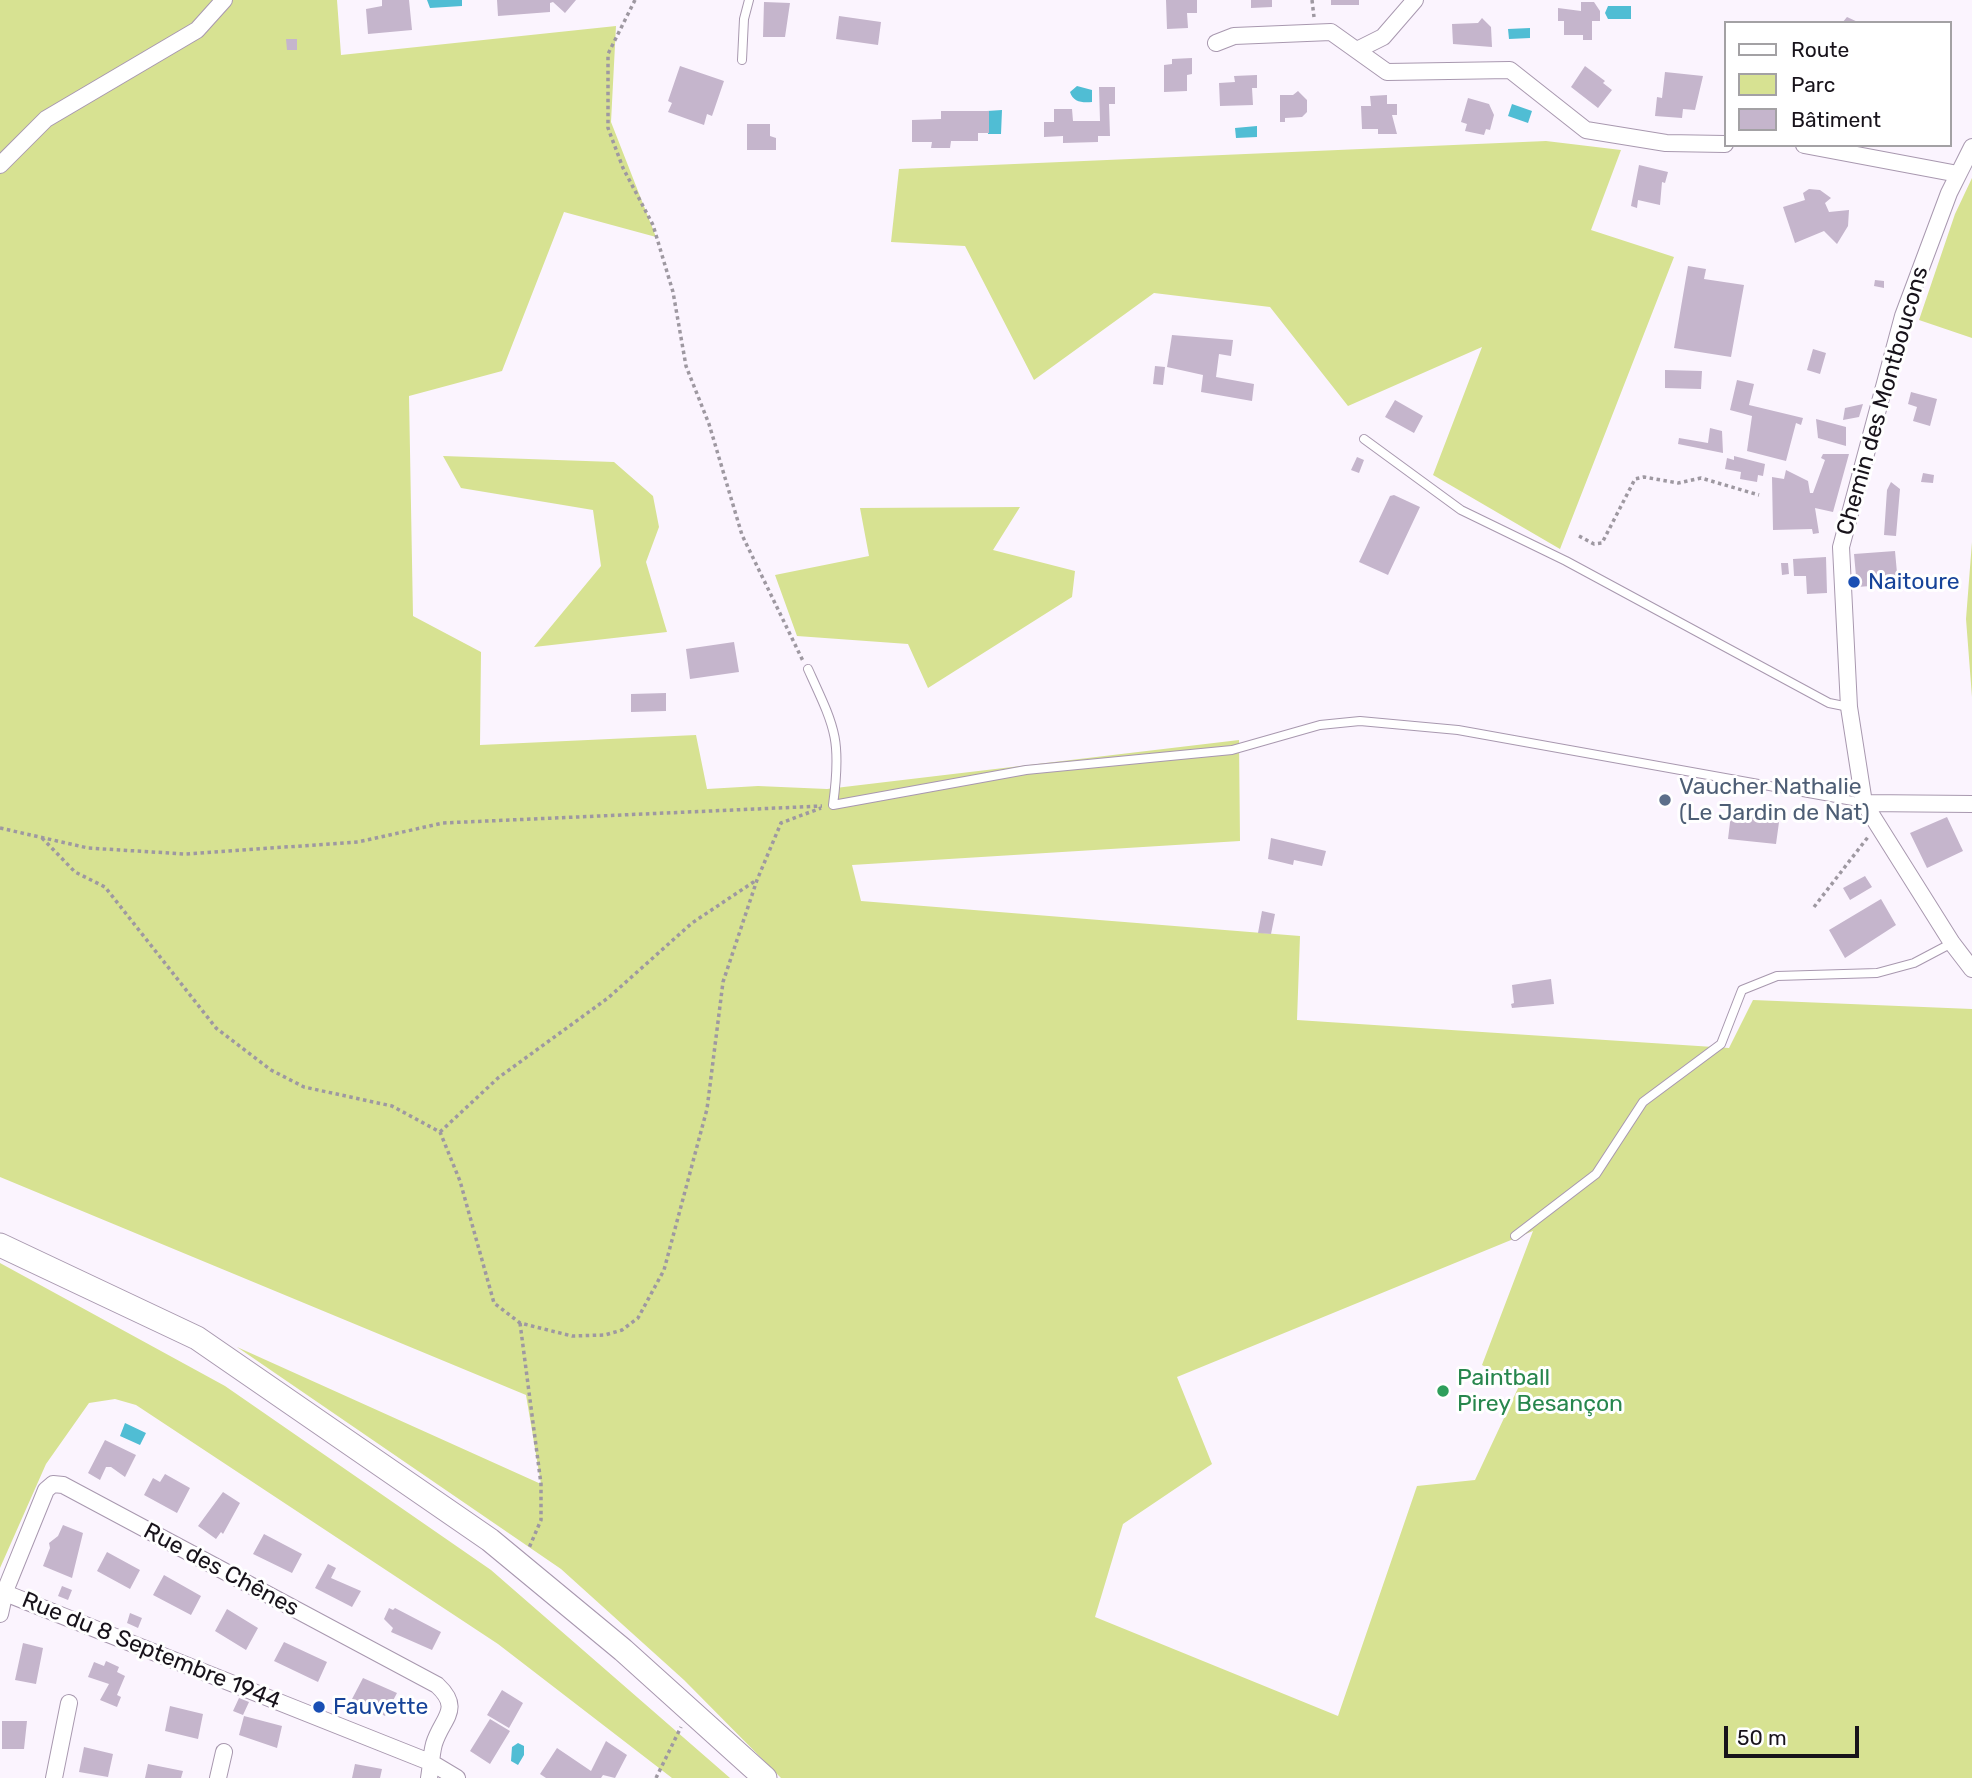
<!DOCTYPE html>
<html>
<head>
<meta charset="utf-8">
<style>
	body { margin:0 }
	#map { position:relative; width:1972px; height:1778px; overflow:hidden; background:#fbf4fe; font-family:Rubik,sans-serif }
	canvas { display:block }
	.legend { position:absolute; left:1724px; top:21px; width:228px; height:126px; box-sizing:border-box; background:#fff; border:2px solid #a3a1a4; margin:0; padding:9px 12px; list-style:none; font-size:21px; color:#18131b }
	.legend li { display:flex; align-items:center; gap:14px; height:35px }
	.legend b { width:35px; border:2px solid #a3a1a4 }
	.scale { position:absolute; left:1724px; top:1726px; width:135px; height:32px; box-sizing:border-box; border:4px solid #18131b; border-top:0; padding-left:9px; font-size:21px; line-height:24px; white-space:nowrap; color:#18131b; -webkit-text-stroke:5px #fff; paint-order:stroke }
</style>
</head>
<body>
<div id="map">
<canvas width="1972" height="1778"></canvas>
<ul class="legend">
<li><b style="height:9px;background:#fff"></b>Route</li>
<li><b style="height:19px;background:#d7e292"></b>Parc</li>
<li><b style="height:19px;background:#c5b5cc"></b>Bâtiment</li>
</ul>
<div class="scale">50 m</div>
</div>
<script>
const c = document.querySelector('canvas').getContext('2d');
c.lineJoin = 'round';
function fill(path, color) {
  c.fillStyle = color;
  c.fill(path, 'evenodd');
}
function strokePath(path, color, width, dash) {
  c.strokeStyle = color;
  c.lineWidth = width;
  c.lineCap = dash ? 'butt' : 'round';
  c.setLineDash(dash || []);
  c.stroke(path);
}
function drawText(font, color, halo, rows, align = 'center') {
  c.font = font + ' Rubik,sans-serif';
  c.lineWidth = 6;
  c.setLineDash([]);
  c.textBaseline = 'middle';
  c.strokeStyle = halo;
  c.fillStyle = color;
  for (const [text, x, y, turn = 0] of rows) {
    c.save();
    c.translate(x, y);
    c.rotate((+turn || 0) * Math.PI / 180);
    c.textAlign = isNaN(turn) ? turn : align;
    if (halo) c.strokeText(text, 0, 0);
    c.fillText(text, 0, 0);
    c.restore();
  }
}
fill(new Path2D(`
	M 0,0 L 337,0 L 341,55 L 616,26 L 611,122 L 656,237 L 564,212 L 502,371 L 409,396 L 413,616 L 481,652 L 480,745 L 696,735 L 707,789 L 758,786 L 827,789 L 1239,740 L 1240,841 L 852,865 L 861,901 L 1300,936 L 1297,1020 L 1729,1048 L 1753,1000 L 1972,1009 L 1972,1778 L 781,1778 L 684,1680 L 561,1569 L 237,1347 L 541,1484 L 526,1395 L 0,1177 ZM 1533,1231 L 1482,1365 L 1519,1386 L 1475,1480 L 1417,1486 L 1338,1716 L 1095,1617 L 1123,1524 L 1212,1464 L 1177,1377 Z
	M 1546,141 L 1621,150 L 1591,230 L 1674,257 L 1560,549 L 1433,475 L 1482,347 L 1348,406 L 1270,307 L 1154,293 L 1034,380 L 965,246 L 891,242 L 899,169 Z
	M 1972,178 L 1972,338 L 1919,320 L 1955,214 Z
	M 443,456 L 614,462 L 653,496 L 659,527 L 646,562 L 667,632 L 534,647 L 601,566 L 593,510 L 461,488 Z
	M 1020,507 L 993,550 L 1075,571 L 1072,597 L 928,688 L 908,644 L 797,636 L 775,575 L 869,556 L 860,508 Z
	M 1972,542 L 1972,697 L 1966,619 Z
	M 0,1263 L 225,1386 L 491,1570 L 730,1778 L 672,1778 L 498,1644 L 136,1405 L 115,1399 L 89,1403 L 46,1464 L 0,1568 Z`), '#d7e292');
fill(new Path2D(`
	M 427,0 L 462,0 L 462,6 L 430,8 Z
	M 1608,6 L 1631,6 L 1631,19 L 1608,19 L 1605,13 Z
	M 1530,28 L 1530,38 L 1509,39 L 1508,29 Z
	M 1077,86 L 1092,90 L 1092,102 C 1082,103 1073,102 1070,92 Z
	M 1512,104 L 1532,111 L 1528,123 L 1508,116 Z
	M 1002,110 L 1001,134 L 988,134 L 987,111 Z
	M 1257,126 L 1257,137 L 1236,138 L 1235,128 Z
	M 125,1423 L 146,1433 L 140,1445 L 120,1436 Z
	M 518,1743 L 524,1746 L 524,1755 L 518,1765 L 511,1761 L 512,1747 Z`), '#50bdd4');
fill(new Path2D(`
	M 382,0 L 409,0 L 412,30 L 368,34 L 366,9 L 382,6 Z
	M 497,0 L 576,0 L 565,13 L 553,2 L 550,3 L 550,12 L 498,16 Z
	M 1166,0 L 1197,0 L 1197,13 L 1187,13 L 1188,28 L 1167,29 Z
	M 1251,0 L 1272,0 L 1272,7 L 1251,8 Z
	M 1331,0 L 1359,0 L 1359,5 L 1331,5 Z
	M 764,2 L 790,3 L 785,37 L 763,37 Z
	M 1581,2 L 1594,2 L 1600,11 L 1600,21 L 1592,21 L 1592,40 L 1583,40 L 1583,35 L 1564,35 L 1564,21 L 1558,21 L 1558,8 L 1581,11 Z
	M 839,16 L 881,22 L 878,45 L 836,39 Z
	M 1847,17 L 1860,23 L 1842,23 Z
	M 1482,18 L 1491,27 L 1492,47 L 1453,44 L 1452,24 L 1478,23 Z
	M 286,39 L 297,39 L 297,50 L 287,50 Z
	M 1192,58 L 1192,74 L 1187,75 L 1187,91 L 1164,92 L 1164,65 L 1172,64 L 1172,59 Z
	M 680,66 L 724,81 L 712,116 L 707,114 L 704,125 L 668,112 L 672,103 L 668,101 Z
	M 1585,66 L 1605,81 L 1603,83 L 1612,90 L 1598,108 L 1571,87 Z
	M 1665,72 L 1703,76 L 1695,110 L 1683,109 L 1682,118 L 1655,116 L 1657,97 L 1662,98 Z
	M 1257,75 L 1257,88 L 1252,88 L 1253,105 L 1220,106 L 1219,83 L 1235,82 L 1234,76 Z
	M 1099,87 L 1115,87 L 1115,104 L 1109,104 L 1110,136 L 1098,136 L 1098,142 L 1063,143 L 1063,136 L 1044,137 L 1044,122 L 1054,122 L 1054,109 L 1072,109 L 1073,121 L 1100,121 Z
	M 1298,91 L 1307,100 L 1307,112 L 1302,117 L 1285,118 L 1285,122 L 1280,122 L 1280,95 L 1293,95 Z
	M 1387,95 L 1387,104 L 1397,104 L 1397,115 L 1392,115 L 1397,134 L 1378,134 L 1378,129 L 1362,129 L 1361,106 L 1371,106 L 1370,96 Z
	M 1468,98 L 1489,104 L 1494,115 L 1490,130 L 1486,129 L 1484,135 L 1465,131 L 1467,124 L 1461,122 Z
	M 941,111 L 989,111 L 989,133 L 978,133 L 978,141 L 951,141 L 950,148 L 931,148 L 932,142 L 912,142 L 912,120 L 941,119 Z
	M 747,124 L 770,124 L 770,136 L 776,138 L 776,150 L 747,150 Z
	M 1639,165 L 1668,172 L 1665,183 L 1662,182 L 1660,205 L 1638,200 L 1637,208 L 1631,206 Z
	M 1809,189 L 1820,190 L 1831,198 L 1825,203 L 1829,212 L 1849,210 L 1848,226 L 1837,244 L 1824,231 L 1795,243 L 1783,207 L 1805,200 L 1803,193 Z
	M 1688,266 L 1706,269 L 1704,279 L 1744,285 L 1731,357 L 1674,348 Z
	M 1875,280 L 1884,281 L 1884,288 L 1874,286 Z
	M 1172,335 L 1233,340 L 1231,356 L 1219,354 L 1216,377 L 1254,384 L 1252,401 L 1201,392 L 1203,375 L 1167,367 Z
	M 1813,349 L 1826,353 L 1820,374 L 1807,370 Z
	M 1155,366 L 1165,367 L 1163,385 L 1153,384 Z
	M 1665,370 L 1702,371 L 1701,389 L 1665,388 Z
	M 1737,380 L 1754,384 L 1749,405 L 1803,418 L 1801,425 L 1796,423 L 1786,461 L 1747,451 L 1752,416 L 1730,410 Z
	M 1911,392 L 1937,399 L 1930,426 L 1913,421 L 1917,407 L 1908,404 Z
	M 1395,400 L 1423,416 L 1414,433 L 1385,417 Z
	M 1863,404 L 1859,417 L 1843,420 L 1845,408 Z
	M 1816,419 L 1846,427 L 1846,446 L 1818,438 Z
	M 1710,428 L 1722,431 L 1723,453 L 1678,444 L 1679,438 L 1708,443 Z
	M 1823,454 L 1849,454 L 1833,512 L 1815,508 L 1819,533 L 1813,534 L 1812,529 L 1773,530 L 1772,477 L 1784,479 L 1786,470 L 1808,481 L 1810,493 L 1813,493 L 1825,460 L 1821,458 Z
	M 1734,456 L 1765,464 L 1763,476 L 1758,475 L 1757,482 L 1740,479 L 1741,472 L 1725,469 L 1727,458 L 1734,460 Z
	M 1357,457 L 1364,460 L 1359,473 L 1351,470 Z
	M 1923,473 L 1934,475 L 1933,483 L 1921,482 Z
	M 1891,482 L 1900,489 L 1896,536 L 1884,535 L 1887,490 Z
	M 1394,495 L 1420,507 L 1388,575 L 1359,562 L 1390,496 Z
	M 1895,551 L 1898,584 L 1857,587 L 1854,554 Z
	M 1826,557 L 1827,593 L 1807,594 L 1806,576 L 1794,576 L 1793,559 Z
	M 1781,563 L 1788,563 L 1789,574 L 1782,575 Z
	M 734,642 L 739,672 L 690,679 L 686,649 Z
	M 666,693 L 666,711 L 631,712 L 631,694 Z
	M 1742,811 L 1780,815 L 1776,844 L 1728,839 L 1731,814 L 1741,815 Z
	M 1947,817 L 1963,851 L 1927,868 L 1910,833 Z
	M 1271,838 L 1326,851 L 1322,866 L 1294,860 L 1293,865 L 1268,859 Z
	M 1865,876 L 1872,887 L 1850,900 L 1843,888 Z
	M 1881,899 L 1896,925 L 1845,958 L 1829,930 Z
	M 1262,911 L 1275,914 L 1271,934 L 1258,933 Z
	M 1551,979 L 1554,1004 L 1512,1008 L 1511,1004 L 1514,1003 L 1512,985 Z
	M 105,1440 L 136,1455 L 125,1477 L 111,1467 L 106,1467 L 100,1480 L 88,1473 Z
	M 165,1474 L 190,1488 L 177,1513 L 144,1495 L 153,1478 L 160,1482 Z
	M 223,1492 L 240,1503 L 223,1534 L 221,1532 L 216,1539 L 198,1526 Z
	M 63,1525 L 83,1533 L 72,1578 L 43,1566 L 50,1548 L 49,1543 L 58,1536 Z
	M 264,1534 L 302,1554 L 292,1573 L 253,1554 Z
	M 107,1552 L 140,1570 L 130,1589 L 97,1571 Z
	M 328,1564 L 336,1568 L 331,1578 L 361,1591 L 352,1607 L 315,1588 Z
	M 164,1575 L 201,1596 L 191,1615 L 153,1595 Z
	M 62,1586 L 72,1590 L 68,1600 L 58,1596 Z
	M 389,1608 L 393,1610 L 395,1608 L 441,1632 L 432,1650 L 391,1632 L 393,1628 L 384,1619 Z
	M 227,1609 L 258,1628 L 246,1650 L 215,1631 Z
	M 130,1613 L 142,1618 L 138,1628 L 127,1623 Z
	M 284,1642 L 327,1662 L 318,1682 L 274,1661 Z
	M 23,1643 L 43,1648 L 36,1684 L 15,1680 Z
	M 106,1661 L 119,1667 L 117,1672 L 125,1676 L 117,1695 L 121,1697 L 117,1707 L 100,1700 L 109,1684 L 88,1677 L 94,1662 L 104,1666 Z
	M 363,1678 L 397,1693 L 385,1716 L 352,1699 Z
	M 502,1690 L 523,1703 L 509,1728 L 487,1715 Z
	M 239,1698 L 249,1702 L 243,1715 L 233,1711 Z
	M 170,1706 L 203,1714 L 198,1739 L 165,1731 Z
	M 244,1716 L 282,1726 L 277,1748 L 239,1735 Z
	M 490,1719 L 510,1731 L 490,1764 L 470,1751 Z
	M 2,1721 L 27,1721 L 24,1749 L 2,1749 Z
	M 606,1741 L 627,1755 L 615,1778 L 603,1775 L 601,1778 L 546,1778 L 540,1774 L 557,1748 L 591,1771 Z
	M 84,1747 L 113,1754 L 108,1777 L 79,1772 Z
	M 148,1764 L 183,1771 L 181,1778 L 145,1778 Z
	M 355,1764 L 382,1769 L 380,1778 L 352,1778 Z`), '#c5b5cc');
const lane = new Path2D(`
	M 742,60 L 744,19 L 749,0
	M 1364,439 L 1461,510 L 1566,561 L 1829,703 L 1849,707
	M 808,669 C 835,728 842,739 833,805 L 1026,770 L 1232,750 L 1320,725 L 1360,721 L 1458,730 L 1864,803
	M 1515,1236 L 1596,1174 L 1643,1102 L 1721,1044 L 1742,990 L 1777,976 L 1877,973 L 1914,963 L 1952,943`);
const street = new Path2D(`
	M 1216,43 L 1234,36 L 1331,32 L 1387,72 L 1510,70 L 1586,130 L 1666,143 L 1725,144
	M 1357,50 L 1383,37 L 1415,0
	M 1804,145 L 1958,174
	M 1972,147 L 1949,193 L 1903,316 L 1841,547 L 1849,707 L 1864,803 L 1952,943 L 1972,969
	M 0,165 L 46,119 L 197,30 L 224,0
	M 1864,803 L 1972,804
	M 0,1591 L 432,1763 L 457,1778
	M 0,1614 L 5,1591 L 46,1490 L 53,1484 L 63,1485 L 437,1685 C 463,1709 442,1718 434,1744 C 431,1755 431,1767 429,1778
	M 54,1778 L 69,1703
	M 218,1778 L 224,1752`);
const secondary = new Path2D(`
	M 0,1245 L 197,1338 L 490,1540 L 623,1650 L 765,1778`);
strokePath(lane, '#a898af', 10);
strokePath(street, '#a898af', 18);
strokePath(secondary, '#a898af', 25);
strokePath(new Path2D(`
	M 635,0 L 608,54 L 608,128 L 623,168 L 653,225 L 673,292 L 686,366 L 709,424 L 742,535 L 803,661
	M 1312,0 L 1314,17
	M 1579,536 L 1594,544 L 1602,543 L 1635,479 L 1644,477 L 1678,483 L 1701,478 L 1759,495
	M 0,828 L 88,848 L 185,854 L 358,842 L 443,823 L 822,806
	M 42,838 L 75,872 L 105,887 L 216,1028 L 271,1070 L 304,1087 L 392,1106 L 440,1132 L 460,1181 L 494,1303 L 520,1323 L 572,1336 L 605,1335 L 622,1330 L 638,1318 L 664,1270 L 707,1109 L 723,982 L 757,880 L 781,823 L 821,808
	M 1814,907 L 1868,837
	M 440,1132 L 498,1078 L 608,998 L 692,923 L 755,881
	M 520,1323 L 541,1484 L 541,1520 L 529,1548
	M 656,1778 L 681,1727`), '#9e98a1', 3.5, [3.5, 3.5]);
strokePath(lane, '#fff', 8);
strokePath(street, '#fff', 16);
strokePath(secondary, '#fff', 23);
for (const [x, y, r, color] of [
	[1854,582,7,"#1a4fb4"],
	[1665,800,7,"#5c6f8a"],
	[1443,1391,7,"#2e9e5b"],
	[319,1707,7,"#1a4fb4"]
]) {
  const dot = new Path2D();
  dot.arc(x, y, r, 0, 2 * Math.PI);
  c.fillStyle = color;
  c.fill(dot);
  strokePath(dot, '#fff', 2.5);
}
drawText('23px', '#18131b', '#fff', [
	["Chemin des Montboucons",1883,401,-74],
	["Rue des Chênes",221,1570,28],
	["Rue du 8 Septembre 1944",151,1651,22]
]);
drawText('23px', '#164399', '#fff', [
	["Naitoure",1868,582],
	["Fauvette",333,1707]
], 'left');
drawText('23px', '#4e5e75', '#fff', [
	["Vaucher Nathalie",1679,787],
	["(Le Jardin de Nat)",1679,813]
], 'left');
drawText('23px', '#27864d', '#fff', [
	["Paintball",1457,1378],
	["Pirey Besançon",1457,1404]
], 'left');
</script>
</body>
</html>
